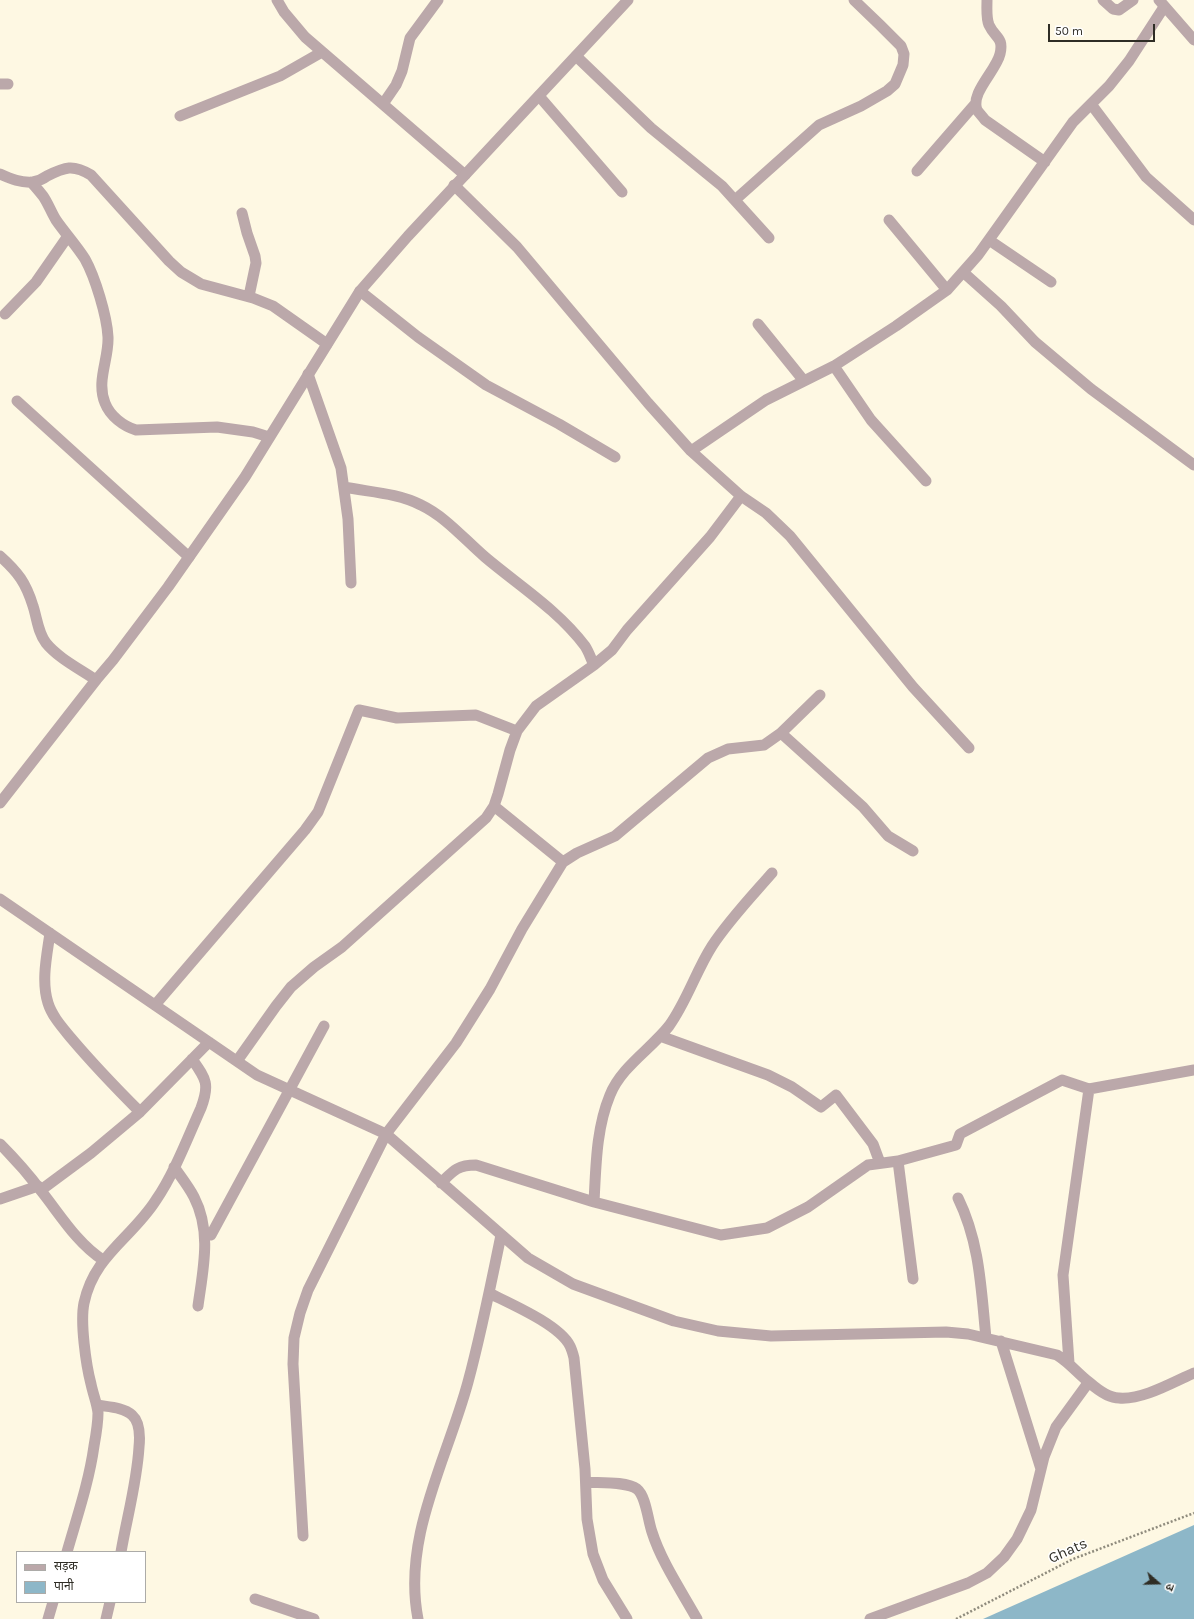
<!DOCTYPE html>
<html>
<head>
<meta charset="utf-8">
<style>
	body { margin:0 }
	#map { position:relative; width:1194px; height:1619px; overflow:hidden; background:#fef8e3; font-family:Karla,"Noto Sans Devanagari",sans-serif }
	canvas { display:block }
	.legend { position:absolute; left:16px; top:1551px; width:130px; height:52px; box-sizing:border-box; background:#fff; border:1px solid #acaba8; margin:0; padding:5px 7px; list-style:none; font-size:12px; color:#2f2d25 }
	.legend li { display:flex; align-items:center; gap:8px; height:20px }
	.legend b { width:20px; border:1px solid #acaba8 }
	.north { position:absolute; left:1138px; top:1563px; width:40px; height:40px; -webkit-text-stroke:3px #fff; paint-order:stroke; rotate:110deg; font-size:11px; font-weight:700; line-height:16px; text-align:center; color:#2f2d25 }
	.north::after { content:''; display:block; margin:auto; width:14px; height:18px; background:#2f2d25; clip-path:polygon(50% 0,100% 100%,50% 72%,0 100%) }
	.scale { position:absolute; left:1048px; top:24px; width:107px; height:18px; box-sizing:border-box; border:2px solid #2f2d25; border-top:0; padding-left:5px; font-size:12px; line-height:14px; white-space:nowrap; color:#2f2d25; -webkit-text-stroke:3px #fff; paint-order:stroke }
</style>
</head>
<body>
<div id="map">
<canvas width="1194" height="1619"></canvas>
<ul class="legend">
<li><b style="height:5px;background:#bba8aa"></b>सड़क</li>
<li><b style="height:11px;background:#8db7c8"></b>पानी</li>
</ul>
<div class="north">उ</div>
<div class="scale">50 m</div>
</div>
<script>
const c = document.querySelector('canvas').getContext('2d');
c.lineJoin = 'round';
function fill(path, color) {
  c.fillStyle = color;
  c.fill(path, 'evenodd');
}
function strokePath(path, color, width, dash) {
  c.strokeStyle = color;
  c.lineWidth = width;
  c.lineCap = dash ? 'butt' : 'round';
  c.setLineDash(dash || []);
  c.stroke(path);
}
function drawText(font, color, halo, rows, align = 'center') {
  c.font = font + ' Karla,sans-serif';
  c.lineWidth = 3;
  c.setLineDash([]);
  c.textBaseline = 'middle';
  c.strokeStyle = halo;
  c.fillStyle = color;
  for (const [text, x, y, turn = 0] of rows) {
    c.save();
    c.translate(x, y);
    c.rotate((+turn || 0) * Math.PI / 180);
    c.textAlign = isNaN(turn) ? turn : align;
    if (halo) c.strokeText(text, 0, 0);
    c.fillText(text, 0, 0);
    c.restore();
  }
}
fill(new Path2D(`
	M 1194,1525 L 1194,1619 L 983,1619 Z`), '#8db7c8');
strokePath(new Path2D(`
	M 956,1619 L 1073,1559 L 1194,1513`), '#8f8b7d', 2.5, [2, 2]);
strokePath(new Path2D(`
	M 277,0 L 284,12 L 305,37 L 465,175
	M 987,0 C 987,8 986,18 989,25 C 995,38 1004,37 1000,54 C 996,71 970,93 977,110 C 979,113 983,117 985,120 L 1045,162
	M 1103,0 L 1113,9 L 1119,10 L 1133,0
	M 576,56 L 651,128 L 722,186 L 769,238
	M 0,84 L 8,84
	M 539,96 L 622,192
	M 383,104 L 396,85 L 402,71 L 410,38 L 438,0
	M 1091,104 L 1146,177 L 1194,220
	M 180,116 L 280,76 L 322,52
	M 917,171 L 976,103
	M 0,174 C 11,179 21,183 33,182 C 38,181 43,179 47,176 C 65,167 73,164 91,175 L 169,261 L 181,272 L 201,284 L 253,298 L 273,306 L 327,344
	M 31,182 C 35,186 39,191 43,196 C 48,203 51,212 56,220 C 65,233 76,245 85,259 C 95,277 107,316 108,337 C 109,359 96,381 105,403 C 110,416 123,426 136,430 L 217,427 L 253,432 L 269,437
	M 454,185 L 517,247 L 648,403 L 691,451 L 741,496 L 766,513 L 790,536 L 913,687 L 969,748
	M 735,200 L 819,125 L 861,106 L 887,91 L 895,84 L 903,65 L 904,54 L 901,46 L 880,25 L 854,0
	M 242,213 L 247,233 L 255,256 L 256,263 L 249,296
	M 889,220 L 947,290
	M 989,240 L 1051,282
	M 963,272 L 1001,306 L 1035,342 L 1091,389 L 1194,465
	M 360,291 L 418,337 L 486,385 L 559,424 L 615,457
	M 5,314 L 36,282 L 68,236
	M 758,324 L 804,381
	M 834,366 L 871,420 L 926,481
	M 308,374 L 341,468 L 348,519 L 351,583
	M 17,401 L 189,557
	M 691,451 L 766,400 L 834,366 L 896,326 L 947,290 L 978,255 L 1073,122 L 1109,86 L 1129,61 L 1164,7
	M 344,487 C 369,492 398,493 421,505 C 446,517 464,539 485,557 C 518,585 558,610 585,646 C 589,652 591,659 594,665
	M 0,556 C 18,572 26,583 33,606 C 37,618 38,633 46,643 C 58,658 80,669 96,680
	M 781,733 L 863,807 L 888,836 L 913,851
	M 494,806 L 563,862
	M 0,899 L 257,1075 L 386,1134 L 528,1258 L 573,1284 L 674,1321 L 718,1331 L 771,1336 L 946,1332 L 968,1334 L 1057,1355 C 1070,1363 1078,1374 1090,1383 C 1098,1390 1109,1398 1119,1398 C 1143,1400 1173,1382 1194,1373
	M 50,933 C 47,955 41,981 48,1003 C 52,1016 62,1027 71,1038 C 93,1064 116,1088 140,1112
	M 155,1005 L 305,830 L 318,812 L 359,710 L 397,718 L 476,715 L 517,731
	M 660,1036 L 768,1075 L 792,1087 L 821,1107 L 836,1095 L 873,1144 L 880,1163
	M 237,1061 L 276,1006 L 291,987 L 314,967 L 342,947 L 486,818 L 494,806 L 498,794 L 510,750 L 517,731 L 536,706 L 594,665 L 612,650 L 627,630 L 710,537 L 741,496
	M 0,1144 C 15,1159 29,1175 42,1192 C 61,1216 77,1243 103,1260
	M 898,1161 L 956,1145 L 960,1134 L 1062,1080 L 1089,1089 L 1194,1070
	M 174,1167 C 181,1177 189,1187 194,1197 C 212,1232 203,1269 198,1306
	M 441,1183 C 453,1171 457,1165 476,1165 L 594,1202 L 721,1235 L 767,1228 L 808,1207 L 868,1165 L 898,1161 L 913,1279
	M 41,1190 L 91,1153 L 140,1112 L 209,1042
	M 958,1198 C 980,1243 981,1289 986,1338
	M 0,1199 L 38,1186
	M 594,1202 C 596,1166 596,1129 610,1095 C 621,1067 651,1049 669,1026 C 687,1001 696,971 712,946 C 729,920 752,896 772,873
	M 211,1235 L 324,1026
	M 489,1293 C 511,1304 560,1325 570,1346 C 572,1350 573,1354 574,1358 L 585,1469 L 587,1519 L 593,1554 L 603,1580 L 627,1619
	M 1001,1341 L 1041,1469
	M 1069,1363 L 1063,1275 L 1089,1089
	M 97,1405 C 108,1407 123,1407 132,1415 C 140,1422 140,1437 139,1447 C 137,1482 127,1517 121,1552
	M 586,1482 C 599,1483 626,1481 637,1489 C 646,1496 648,1521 652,1532 C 661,1561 682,1592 697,1619
	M 303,1536 L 293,1364 L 294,1338 L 300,1313 L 308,1290 L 386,1134 L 456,1043 L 490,989 L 522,929 L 563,862 L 577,853 L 615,836 L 708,758 L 728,749 L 764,745 L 781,733 L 820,695
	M 67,1552 C 77,1517 89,1482 94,1446 C 96,1435 98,1424 98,1413 C 97,1403 93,1394 91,1384 C 86,1365 80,1322 84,1303 C 94,1255 132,1238 156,1200 C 174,1174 188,1137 201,1108 C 210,1084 206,1079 192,1059
	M 255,1599 L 314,1619
	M 48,1619 L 53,1602
	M 106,1619 L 110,1602
	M 418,1619 C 402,1537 447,1460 468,1382 C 481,1334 491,1284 501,1235
	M 870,1619 L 968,1583 L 987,1573 L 1004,1557 L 1017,1539 L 1031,1510 L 1044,1457 L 1056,1427 L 1088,1383`), '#bba8aa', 11);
strokePath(new Path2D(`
	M 1159,0 L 1194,40
	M 0,803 L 96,680 L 113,660 L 168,587 L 245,477 L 360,291 L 408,236 L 628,0`), '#bba8aa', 11);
drawText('15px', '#2f2d25', '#fff', [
	["Ghats",1068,1551,-24]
]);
</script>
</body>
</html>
